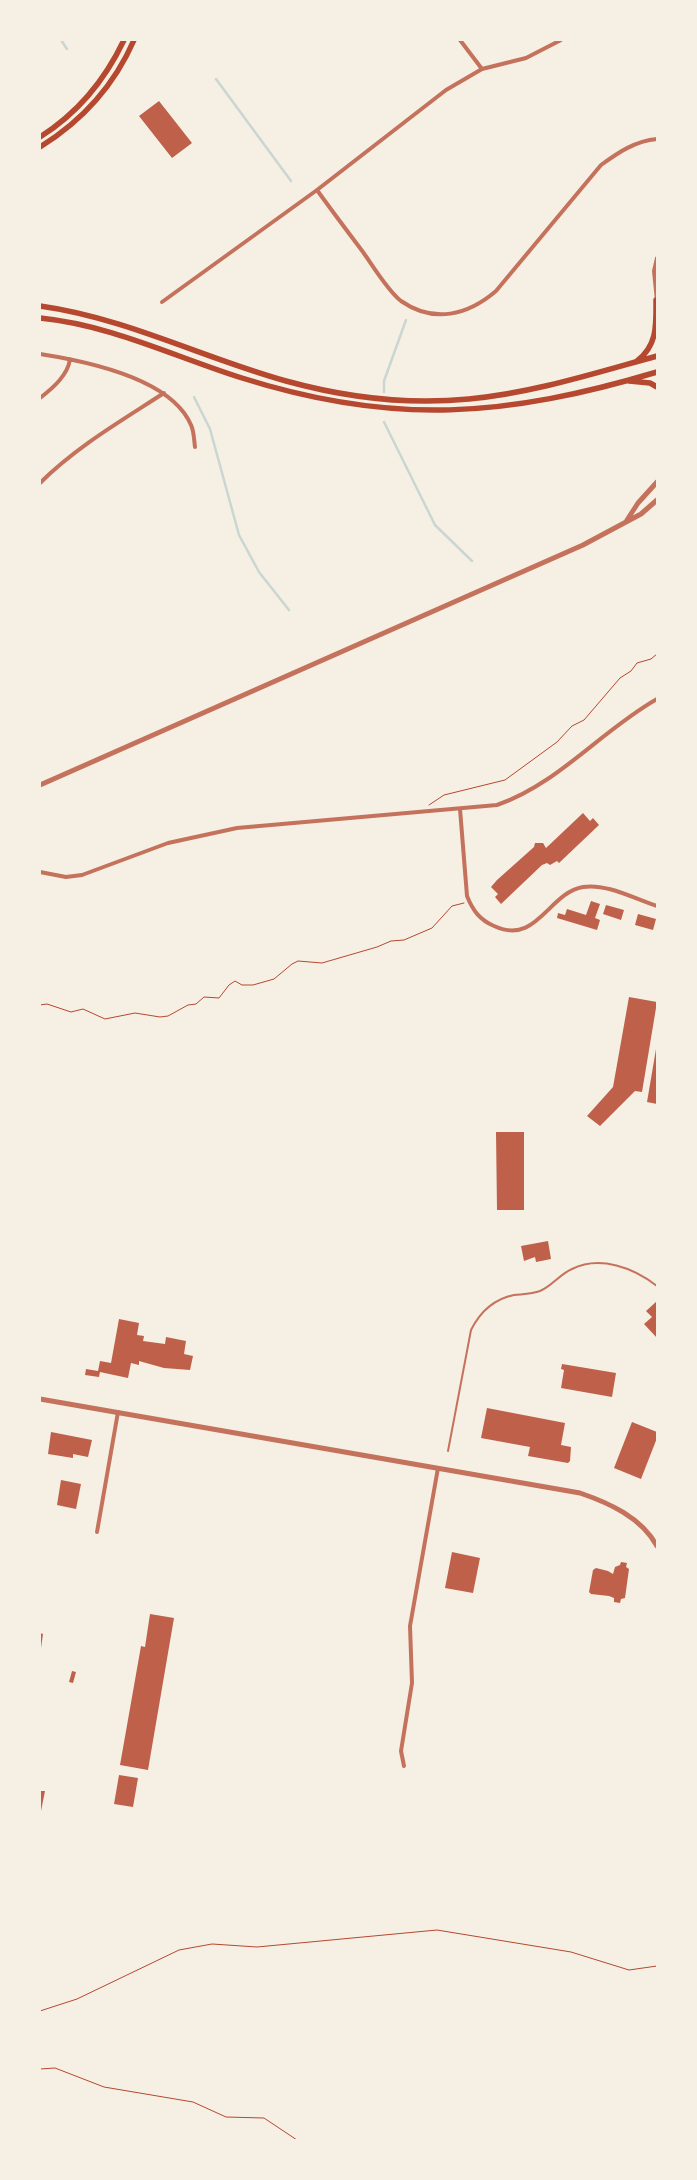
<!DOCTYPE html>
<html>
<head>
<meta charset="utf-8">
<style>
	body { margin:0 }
	#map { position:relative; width:697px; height:2180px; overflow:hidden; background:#f6efe4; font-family:Ubuntu,sans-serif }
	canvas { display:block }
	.frame { position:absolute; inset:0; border:41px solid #f6efe4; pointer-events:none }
</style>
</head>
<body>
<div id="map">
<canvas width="697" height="2180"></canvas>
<div class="frame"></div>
</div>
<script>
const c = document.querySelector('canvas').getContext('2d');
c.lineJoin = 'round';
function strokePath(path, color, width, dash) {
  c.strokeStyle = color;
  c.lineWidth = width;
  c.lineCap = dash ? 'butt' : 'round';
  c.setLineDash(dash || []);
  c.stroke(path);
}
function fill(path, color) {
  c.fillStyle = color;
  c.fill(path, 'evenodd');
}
strokePath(new Path2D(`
	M 61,40 L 67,49
	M 216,79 L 291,181
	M 384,392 L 384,381 L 406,320
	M 194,397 L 210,429 L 239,535 L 259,572 L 289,610
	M 384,422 L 435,525 L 472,561`), '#c9d6d2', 2.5);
fill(new Path2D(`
	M 159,101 L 192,143 L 172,158 L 139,116 Z
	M 583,813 L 590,821 L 593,818 L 599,825 L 559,863 L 557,861 L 550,865 L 547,863 L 542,865 L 501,904 L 495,897 L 498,894 L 491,887 L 497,880 L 534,847 L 535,843 L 543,843 L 546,848 Z
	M 591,901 L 600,904 L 595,918 L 600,920 L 597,930 L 557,918 L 558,913 L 565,915 L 567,909 L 586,915 Z
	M 606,905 L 624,910 L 621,920 L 603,914 Z
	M 638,914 L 656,919 L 653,930 L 635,925 Z
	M 629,997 L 657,1002 L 642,1092 L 635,1091 L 600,1126 L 587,1116 L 613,1087 Z
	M 656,1049 L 657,1049 L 657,1104 L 647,1102 Z
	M 496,1132 L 524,1132 L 524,1210 L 497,1210 Z
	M 548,1241 L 551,1259 L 536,1262 L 535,1257 L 524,1261 L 521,1246 Z
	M 657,1301 L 657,1338 L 644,1324 L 652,1317 L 646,1311 Z
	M 119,1319 L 139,1323 L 137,1335 L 144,1336 L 143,1341 L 165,1344 L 166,1337 L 186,1341 L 184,1354 L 193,1356 L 190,1370 L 164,1368 L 139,1361 L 139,1365 L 131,1363 L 128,1378 L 100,1372 L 99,1377 L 85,1375 L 86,1369 L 98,1371 L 100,1361 L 111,1363 Z
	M 562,1364 L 616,1373 L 612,1397 L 561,1388 L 564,1370 L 561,1369 Z
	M 487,1408 L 565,1423 L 561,1445 L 571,1447 L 570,1461 L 568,1463 L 528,1456 L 530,1447 L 481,1438 Z
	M 632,1422 L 657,1432 L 657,1438 L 641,1479 L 614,1468 Z
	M 51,1432 L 92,1440 L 88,1457 L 73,1454 L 73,1458 L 48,1454 Z
	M 61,1480 L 81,1484 L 76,1509 L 57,1505 Z
	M 452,1552 L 480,1558 L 473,1593 L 445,1588 Z
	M 621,1562 L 627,1563 L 626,1567 L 629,1569 L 625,1598 L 621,1599 L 620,1603 L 614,1602 L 614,1598 L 609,1596 L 591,1594 L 589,1592 L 593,1570 L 596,1568 L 608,1571 L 613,1574 L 615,1567 L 620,1565 Z
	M 150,1614 L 174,1618 L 148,1770 L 120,1765 L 141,1646 L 145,1647 Z
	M 40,1633 L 43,1634 L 41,1648 L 40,1648 Z
	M 72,1671 L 76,1672 L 73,1683 L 69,1682 Z
	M 119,1775 L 138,1778 L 133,1807 L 114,1804 Z
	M 40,1791 L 45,1791 L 41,1811 L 40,1811 Z`), '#bf614a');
strokePath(new Path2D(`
	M 429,805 L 444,795 L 505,780 L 557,742 L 572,726 L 584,720 L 620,678 L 631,671 L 637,663 L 651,659 L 657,654
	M 40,1005 L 47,1004 L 71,1012 L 83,1009 L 105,1019 L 135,1013 L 160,1017 L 168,1016 L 188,1005 L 196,1004 L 204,997 L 219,998 L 229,985 L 235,981 L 242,985 L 253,985 L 274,979 L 292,964 L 298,961 L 322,963 L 377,947 L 391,941 L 404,940 L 432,928 L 452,906 L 464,903
	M 40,2011 L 77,1999 L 179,1950 L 212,1944 L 257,1947 L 437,1930 L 571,1952 L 629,1970 L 657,1966
	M 40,2069 L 55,2068 L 104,2087 L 193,2102 L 226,2117 L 264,2118 L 297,2140`), '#b5482f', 1);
strokePath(new Path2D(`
	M 448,1451 L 471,1330 C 480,1312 494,1299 514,1295 C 523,1294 532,1294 540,1291 C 552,1286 560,1274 572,1269 C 600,1255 634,1268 657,1286`), '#c5725c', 2);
strokePath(new Path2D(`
	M 460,40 L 482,69
	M 317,190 C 332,211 348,232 363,252 C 373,266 388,291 401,301 C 434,324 468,315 496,291 L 601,165 C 619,152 635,141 657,139
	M 657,301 L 654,271 L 657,258
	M 162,302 L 317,190 L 446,90 L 482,69 L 526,58 L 561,40
	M 40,354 C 85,361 171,378 191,425 C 194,431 194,440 195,447
	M 40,398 C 53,388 68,375 70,359
	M 40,483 C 76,447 121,421 164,393
	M 460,809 L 467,896 C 473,911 480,920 494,926 C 537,946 548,893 583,887 C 606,883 635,899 657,906
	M 40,872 L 66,877 L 82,875 L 168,843 L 237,828 L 497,805 C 558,784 602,730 657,699
	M 97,1532 L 118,1412
	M 404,1766 L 401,1751 L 412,1683 L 410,1626 L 438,1468`), '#c5725c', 4);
strokePath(new Path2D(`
	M 627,520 L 638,503 L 657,482
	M 40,785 L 583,545 L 641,514 L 657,500
	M 40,1399 L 580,1493 C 609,1503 641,1517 657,1546`), '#c5725c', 5);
strokePath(new Path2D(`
	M 40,137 C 78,113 105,80 124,40
	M 40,147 C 82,121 114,86 134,40
	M 40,306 C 126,318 203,358 286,381 C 344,397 408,405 469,399 C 533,393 595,373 657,356
	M 40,318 C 111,325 175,357 242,378 C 394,426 506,417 657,372
	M 637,361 C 658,345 656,324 656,300
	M 629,381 L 650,383 L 657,387`), '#b5482f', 5.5);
</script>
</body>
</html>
